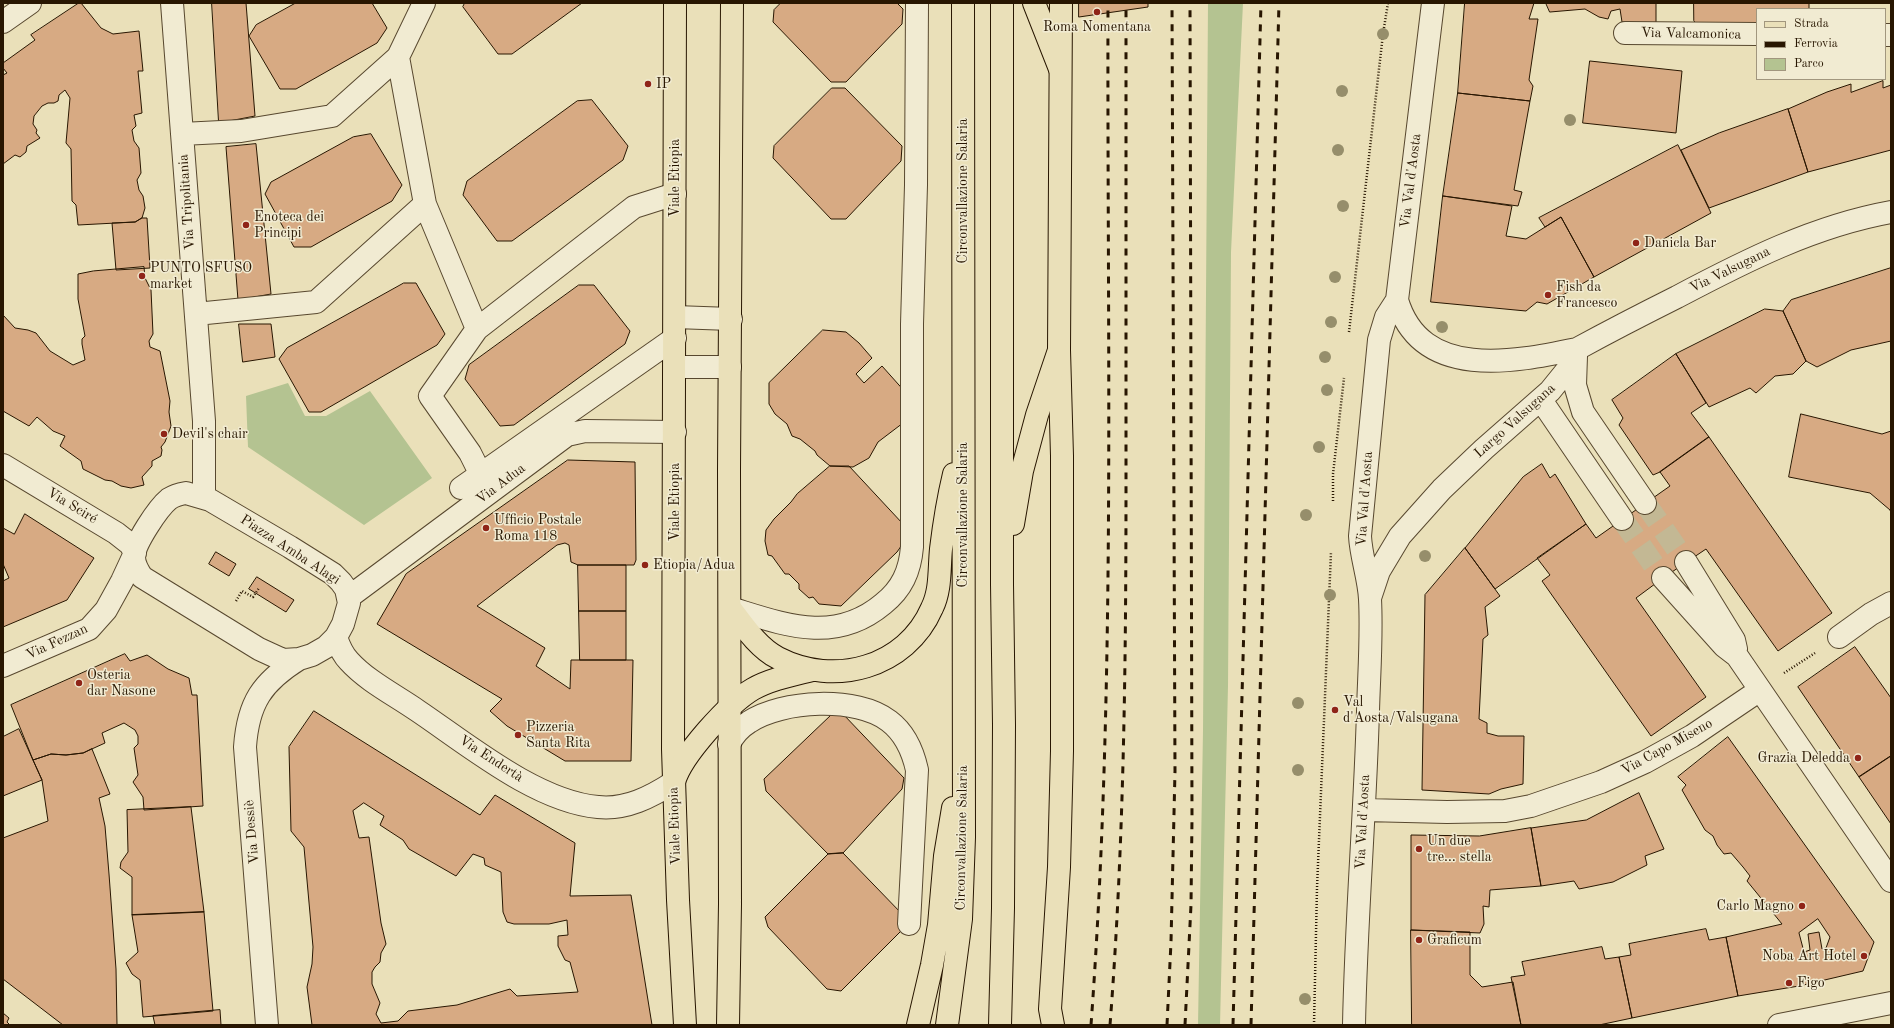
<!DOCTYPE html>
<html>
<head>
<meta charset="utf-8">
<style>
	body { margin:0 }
	#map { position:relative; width:1894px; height:1028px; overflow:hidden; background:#eae0b9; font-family:"Old Standard TT",serif }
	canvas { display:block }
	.frame { position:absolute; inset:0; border:4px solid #281601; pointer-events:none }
	.legend { position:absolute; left:1756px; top:8px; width:130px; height:72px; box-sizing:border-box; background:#f1ebd2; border:1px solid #a1967e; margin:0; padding:5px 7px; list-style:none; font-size:12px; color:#281601 }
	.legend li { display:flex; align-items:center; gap:8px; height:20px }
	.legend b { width:20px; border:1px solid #a1967e }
</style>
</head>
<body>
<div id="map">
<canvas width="1894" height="1028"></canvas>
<div class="frame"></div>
<ul class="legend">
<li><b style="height:5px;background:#eae0b9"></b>Strada</li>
<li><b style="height:5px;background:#281601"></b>Ferrovia</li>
<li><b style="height:11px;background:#b4c391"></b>Parco</li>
</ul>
</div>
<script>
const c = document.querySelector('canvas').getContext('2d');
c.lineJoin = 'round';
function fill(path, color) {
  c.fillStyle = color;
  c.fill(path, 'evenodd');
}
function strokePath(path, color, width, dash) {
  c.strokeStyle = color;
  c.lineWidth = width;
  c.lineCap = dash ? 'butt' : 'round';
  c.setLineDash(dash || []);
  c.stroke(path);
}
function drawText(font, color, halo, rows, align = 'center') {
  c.font = font + ' "Old Standard TT",serif';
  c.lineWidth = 3;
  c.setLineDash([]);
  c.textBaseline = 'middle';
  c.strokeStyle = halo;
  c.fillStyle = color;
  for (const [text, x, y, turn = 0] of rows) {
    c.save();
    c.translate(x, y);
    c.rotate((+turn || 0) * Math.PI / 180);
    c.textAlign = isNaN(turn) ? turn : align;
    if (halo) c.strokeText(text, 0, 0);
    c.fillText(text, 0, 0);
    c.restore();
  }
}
fill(new Path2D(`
	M 1208,3 L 1243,3 L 1231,252 L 1228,686 L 1220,1025 L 1198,1025 L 1203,731 Z
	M 288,383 L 305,416 L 326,416 L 370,391 L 432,478 L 364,525 L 248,447 L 246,396 Z`), '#b4c391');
const building = new Path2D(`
	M 79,3 L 81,3 L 101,28 L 113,34 L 139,31 L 143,71 L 138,71 L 142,113 L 134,115 L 136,126 L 132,130 L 134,141 L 139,148 L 141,173 L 137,180 L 139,190 L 143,196 L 145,208 L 142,218 L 135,222 L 78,225 L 76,205 L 72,201 L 71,149 L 66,143 L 70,98 L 65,90 L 59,95 L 58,101 L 54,103 L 48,103 L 42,106 L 34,116 L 33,124 L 37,130 L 36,133 L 40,138 L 27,146 L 26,152 L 20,157 L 15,155 L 3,164 L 3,75 L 7,73 L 3,68 L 3,63 L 35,40 L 31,35 Z
	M 212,3 L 246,3 L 255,116 L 219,123 Z
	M 296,3 L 372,3 L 387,28 L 377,43 L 296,89 L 280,89 L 249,36 L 256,25 Z
	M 465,3 L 582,3 L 512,54 L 498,54 L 463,7 Z
	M 781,3 L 897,3 L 903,9 L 902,24 L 846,82 L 831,82 L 773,22 L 774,10 Z
	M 1079,3 L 1148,3 L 1148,7 L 1079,17 Z
	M 1465,3 L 1534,3 L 1529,19 L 1538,19 L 1529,80 L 1533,86 L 1530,101 L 1458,93 Z
	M 1546,3 L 1656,3 L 1656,24 L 1622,22 L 1620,9 L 1611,11 L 1608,19 L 1599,17 L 1585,9 L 1550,12 Z
	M 1694,3 L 1809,3 L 1809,9 L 1757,9 L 1757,25 L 1699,28 L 1694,21 Z
	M 1590,61 L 1682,71 L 1676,133 L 1583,123 Z
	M 1883,81 L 1883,88 L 1891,85 L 1891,150 L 1808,172 L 1788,109 L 1827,92 L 1851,84 L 1851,92 Z
	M 832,88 L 845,88 L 902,146 L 901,161 L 846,219 L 831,219 L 773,158 L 774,146 Z
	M 1458,93 L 1530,101 L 1514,190 L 1522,192 L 1518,206 L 1443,196 Z
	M 592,100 L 628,146 L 623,160 L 512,241 L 497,241 L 463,195 L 467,181 L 577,101 Z
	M 1788,109 L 1808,172 L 1709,208 L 1681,150 L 1719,133 Z
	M 371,134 L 402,185 L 392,201 L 311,247 L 294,247 L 265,194 L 271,182 L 353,137 Z
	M 256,144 L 271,294 L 238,300 L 226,147 Z
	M 1678,145 L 1711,213 L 1594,277 L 1561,217 L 1545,227 L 1539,218 Z
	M 1443,196 L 1512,206 L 1506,236 L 1526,239 L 1561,217 L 1594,277 L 1547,304 L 1537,302 L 1526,311 L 1431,302 Z
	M 142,218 L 147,218 L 150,268 L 116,270 L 112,223 L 135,222 Z
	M 144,267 L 145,278 L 151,290 L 153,334 L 149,341 L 150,347 L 160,351 L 170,401 L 169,412 L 171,426 L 165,442 L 161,447 L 162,450 L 161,456 L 152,461 L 152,466 L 142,477 L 144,485 L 131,488 L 121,486 L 112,481 L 105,480 L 83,469 L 81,461 L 60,446 L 65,436 L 53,431 L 37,417 L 29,426 L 3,411 L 3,315 L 15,328 L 28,330 L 36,333 L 50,351 L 73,365 L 85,360 L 82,344 L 82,339 L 85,336 L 78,299 L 78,274 L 93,271 Z
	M 1891,268 L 1891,341 L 1851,350 L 1817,367 L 1806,361 L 1783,311 L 1791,300 Z
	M 404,283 L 416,283 L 445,334 L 437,345 L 321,412 L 309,412 L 279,359 L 287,348 Z
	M 579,285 L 594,285 L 630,331 L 625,344 L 514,425 L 500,426 L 465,379 L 469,365 Z
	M 1765,309 L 1783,311 L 1806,361 L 1793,374 L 1775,376 L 1756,393 L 1750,388 L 1709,407 L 1676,354 Z
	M 239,324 L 271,324 L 275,357 L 243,362 Z
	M 823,330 L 846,332 L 859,343 L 872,358 L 856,374 L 864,383 L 882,366 L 907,394 L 903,423 L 878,442 L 869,458 L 853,467 L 830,466 L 817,455 L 815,451 L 800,439 L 792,436 L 787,424 L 775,414 L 769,404 L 769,383 Z
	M 1676,354 L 1706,403 L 1691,413 L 1709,437 L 1660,472 L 1653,475 L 1619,425 L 1623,418 L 1612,400 Z
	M 1801,414 L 1882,434 L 1891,431 L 1891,513 L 1890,510 L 1870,493 L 1789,477 Z
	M 1709,437 L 1832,613 L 1778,651 L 1706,549 L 1663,578 L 1636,598 L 1706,697 L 1651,736 L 1542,581 L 1550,575 L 1537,558 L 1586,524 L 1596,538 L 1670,486 L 1660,472 Z
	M 568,460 L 635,462 L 636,560 L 634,565 L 578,565 L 571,562 L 569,545 L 565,543 L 557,545 L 477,606 L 545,648 L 536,666 L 570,689 L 571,660 L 633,660 L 631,761 L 565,761 L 507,726 L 490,711 L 502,699 L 377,624 L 406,574 Z
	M 1542,464 L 1550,478 L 1555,474 L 1586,524 L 1495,589 L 1465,548 L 1523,477 Z
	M 830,466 L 849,466 L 903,524 L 904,542 L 897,552 L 841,606 L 819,604 L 813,597 L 809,598 L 799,589 L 799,584 L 789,574 L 785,574 L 772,556 L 768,555 L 765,541 L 766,530 L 774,519 L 791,502 L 797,494 Z
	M 25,514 L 94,558 L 67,600 L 3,627 L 3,581 L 9,578 L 3,564 L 3,528 L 14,534 Z
	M 1465,548 L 1500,596 L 1485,607 L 1488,635 L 1483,639 L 1479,719 L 1487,723 L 1487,733 L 1498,736 L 1524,736 L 1523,784 L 1501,789 L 1489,794 L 1422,790 L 1425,595 Z
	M 216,552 L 236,564 L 229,576 L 209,564 Z
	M 578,565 L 626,565 L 626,611 L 579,611 Z
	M 257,577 L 294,600 L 286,612 L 249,589 Z
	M 579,611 L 626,611 L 626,660 L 580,660 Z
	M 1855,647 L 1891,698 L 1891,756 L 1859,777 L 1798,687 Z
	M 125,654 L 130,661 L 147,655 L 168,669 L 189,678 L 192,695 L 197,695 L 203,806 L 144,810 L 143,797 L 133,782 L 138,775 L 134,748 L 138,744 L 138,736 L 135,730 L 124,723 L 102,733 L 105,743 L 83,753 L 66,755 L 51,754 L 33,760 L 11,705 Z
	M 314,711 L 480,815 L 495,795 L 575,843 L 570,896 L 631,895 L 652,1025 L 312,1025 L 307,987 L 312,964 L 313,947 L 304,847 L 291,831 L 289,747 ZM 364,803 L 384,816 L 380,825 L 403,840 L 409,849 L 456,876 L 473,854 L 484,858 L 485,865 L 501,872 L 503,912 L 507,922 L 514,924 L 549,924 L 567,920 L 568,935 L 558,936 L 558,946 L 565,960 L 570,962 L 578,992 L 517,996 L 510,989 L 457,1005 L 408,1011 L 398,1021 L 381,1023 L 376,1014 L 380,1003 L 372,984 L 372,972 L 375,967 L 380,962 L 381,953 L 386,944 L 381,923 L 369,837 L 359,838 L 353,811 Z
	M 842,713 L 904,778 L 902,789 L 843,853 L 828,854 L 766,791 L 764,779 L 831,715 Z
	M 19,729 L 42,780 L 3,796 L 3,737 Z
	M 1728,737 L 1874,942 L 1863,971 L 1799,986 L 1738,996 L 1726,937 L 1782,924 L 1747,881 L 1750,876 L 1743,867 L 1731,853 L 1724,854 L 1717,845 L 1713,836 L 1705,830 L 1682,790 L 1686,785 L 1678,777 ZM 1818,919 L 1830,937 L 1826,948 L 1822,949 L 1819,932 L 1808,934 L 1810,950 L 1804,952 L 1799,933 Z
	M 92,749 L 110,794 L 99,798 L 105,826 L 109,874 L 116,969 L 117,1025 L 63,1025 L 3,979 L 3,838 L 48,821 L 42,780 L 33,760 L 51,754 L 66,755 L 83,753 Z
	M 1891,756 L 1891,824 L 1859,777 Z
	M 1639,793 L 1664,849 L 1645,856 L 1647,865 L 1613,882 L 1579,889 L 1574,881 L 1541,886 L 1531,828 L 1586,820 Z
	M 191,807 L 204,912 L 132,915 L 132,877 L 120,868 L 121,862 L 128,852 L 127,810 Z
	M 1531,828 L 1541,886 L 1490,890 L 1489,907 L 1483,906 L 1484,924 L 1480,933 L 1411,930 L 1411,835 L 1479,836 Z
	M 843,853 L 903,915 L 904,928 L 841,991 L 827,989 L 768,927 L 765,917 L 828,854 Z
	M 204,912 L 213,1011 L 143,1017 L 140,980 L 132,974 L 126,963 L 138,952 L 132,915 Z
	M 1706,929 L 1709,940 L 1726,937 L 1738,996 L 1632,1018 L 1619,957 L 1631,955 L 1629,944 Z
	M 1411,930 L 1470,932 L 1470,975 L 1482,987 L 1513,982 L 1521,1025 L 1412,1025 Z
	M 1602,947 L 1605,959 L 1619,957 L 1632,1018 L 1599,1025 L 1521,1025 L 1511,977 L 1525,975 L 1522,962 Z
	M 220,1010 L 221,1025 L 155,1025 L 153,1016 Z
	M 3,1013 L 9,1018 L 7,1022 L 10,1025 L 3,1025 Z`);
fill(building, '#d7aa83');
strokePath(building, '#281601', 1);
strokePath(new Path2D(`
	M 1645,503 L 1686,562
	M 1622,519 L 1663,578`), '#c3b894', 22, [22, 11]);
const minor = new Path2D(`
	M 172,3 L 204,421 L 204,497
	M 3,22 L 30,3
	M 1625,33 L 1757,34
	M 1885,35 L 1891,35
	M 182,134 L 241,131 L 332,116 L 398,57 L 424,3
	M 425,204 L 477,329 L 430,396 L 470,453 L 481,475
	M 1397,300 C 1421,381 1514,362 1577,349 C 1610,331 1643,314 1677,297 C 1745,261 1814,226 1891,212
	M 196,314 L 316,302 L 425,204 L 398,57
	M 675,317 L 731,319
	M 477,329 L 634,207 L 675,194
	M 1576,356 L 1575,385 L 1583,412 L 1645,503
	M 675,367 L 730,367
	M 1541,400 L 1622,519
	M 3,465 L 116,533 L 130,544 L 135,553 L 122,581 L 106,610 L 89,629 L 3,666
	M 461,488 L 675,338
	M 186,493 L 210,500 L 290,547 L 333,574 L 341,582 L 346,589 L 349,603 L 343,624 L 336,637 L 326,647 L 312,655 L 299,659 L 283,660 L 259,649 L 142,577 C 138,571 134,565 134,557 C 134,544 158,508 169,499 C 175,495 180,494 186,493 Z
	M 1686,562 L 1734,640 L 1736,649
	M 1663,578 L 1724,646 L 1737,656 L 1891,881
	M 349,597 L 567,435 L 585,431 L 675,432
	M 1370,598 L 1379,571 L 1400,536 L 1442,489 L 1484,449 L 1550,391 L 1567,370 L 1577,349
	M 730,608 C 783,624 834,645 883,604 C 902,589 910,571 912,547 L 912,324 L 916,185 L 917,3
	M 336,637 C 339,646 342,654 349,661 C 367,681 395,695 418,711 C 467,744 537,802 598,807 C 626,810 651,797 674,782
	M 1839,637 L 1871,614 L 1891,603
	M 729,744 C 733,736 741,727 749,722 C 782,700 857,696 889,721 C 905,733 913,752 917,770 L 909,924
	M 1365,810 L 1447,812 L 1505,811 L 1531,806 L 1601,782 L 1645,762 L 1692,736 L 1760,690
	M 267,1025 L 245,747 C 248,703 262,682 299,659
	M 1354,1025 C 1356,920 1365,816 1368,711 C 1369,674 1372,636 1370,599 C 1369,578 1361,557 1360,536 L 1379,340 L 1386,317 L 1397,300 L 1433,3
	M 1779,1025 L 1891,1003`);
const major = new Path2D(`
	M 675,3 L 673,749 L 678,900 L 685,1025
	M 728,1025 L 730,904 L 729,470 L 732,3
	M 1053,1025 L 1050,1009 L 1059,867 L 1062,751 L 1062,456 L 1059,350 L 1061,3`);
const highway = new Path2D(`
	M 1034,3 L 1060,69
	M 1013,524 L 1022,471 L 1037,415 L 1059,350
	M 730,608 C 743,625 758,648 778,658 C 834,687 906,668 932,608 C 941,590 939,569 941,549 C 944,524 948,499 954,474
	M 674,782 C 681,756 729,703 753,689 C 771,679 792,675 812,670
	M 918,1025 L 932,965 L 939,925 L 945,856 L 953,808
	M 947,1025 L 961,919 L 964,837 L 963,3
	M 1000,1025 L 1003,908 L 1004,725 L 1002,584 L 1002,3`);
strokePath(minor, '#58482f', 24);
strokePath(major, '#281601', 24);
strokePath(highway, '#281601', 24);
strokePath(new Path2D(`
	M 1349,332 L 1383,34 L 1388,3
	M 1333,501 L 1333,474 L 1344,378
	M 236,601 L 242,591 L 253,597 L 259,588
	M 1784,673 L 1815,653
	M 1314,1025 L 1317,888 L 1331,552`), '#281601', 2.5, [1, 2]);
strokePath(minor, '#f1ebd2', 22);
strokePath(major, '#eae0b9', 22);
strokePath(highway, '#eae0b9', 22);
strokePath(new Path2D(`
	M 1091,1025 C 1116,685 1107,344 1108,3
	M 1110,1025 C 1124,844 1126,662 1126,481 C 1126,322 1126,162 1126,3
	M 1167,1025 L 1171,942 L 1175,771 L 1172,3
	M 1185,1025 L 1191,905 L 1192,818 L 1190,3
	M 1233,1025 L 1261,3
	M 1251,1025 L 1279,3`), '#281601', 3, [7, 7]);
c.fillStyle = '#968e6b';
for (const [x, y] of [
	[1383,34],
	[1342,91],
	[1570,120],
	[1338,150],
	[1343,206],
	[1335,277],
	[1331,322],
	[1442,327],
	[1325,357],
	[1327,390],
	[1319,447],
	[1306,515],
	[1425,556],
	[1330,595],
	[1298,703],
	[1298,770],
	[1305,999]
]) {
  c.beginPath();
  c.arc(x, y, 6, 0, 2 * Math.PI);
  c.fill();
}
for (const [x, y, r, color] of [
	[1097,12,4,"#8f2418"],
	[648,84,4,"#8f2418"],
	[246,225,4,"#8f2418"],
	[1636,243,4,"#8f2418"],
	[142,276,4,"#8f2418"],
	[1548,295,4,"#8f2418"],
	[164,434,4,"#8f2418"],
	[486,528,4,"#8f2418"],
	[645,565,4,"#8f2418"],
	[79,683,4,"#8f2418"],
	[1335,710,4,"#8f2418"],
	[518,735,4,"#8f2418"],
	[1858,758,4,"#8f2418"],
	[1419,849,4,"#8f2418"],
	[1802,906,4,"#8f2418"],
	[1419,940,4,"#8f2418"],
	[1864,956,4,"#8f2418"],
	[1789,983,4,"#8f2418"]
]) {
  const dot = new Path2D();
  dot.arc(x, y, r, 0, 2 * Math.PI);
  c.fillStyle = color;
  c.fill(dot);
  strokePath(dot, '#f1ebd2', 1.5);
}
drawText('14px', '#281601', '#f1ebd2', [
	["Roma Nomentana",1097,27,"center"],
	["IP",656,84],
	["Enoteca dei",254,217],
	["Principi",254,233],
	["Danicla Bar",1644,243],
	["PUNTO SFUSO",150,268],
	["market",150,284],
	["Fish da",1556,287],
	["Francesco",1556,303],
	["Devil's chair",172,434],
	["Ufficio Postale",494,520],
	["Roma 118",494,536],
	["Etiopia/Adua",653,565],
	["Osteria",87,675],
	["dar Nasone",87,691],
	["Val",1343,702],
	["d'Aosta/Valsugana",1343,718],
	["Pizzeria",526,727],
	["Santa Rita",526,743],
	["Grazia Deledda",1850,758,"right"],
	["Un due",1427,841],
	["tre… stella",1427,857],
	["Carlo Magno",1794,906,"right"],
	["Graficum",1427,940],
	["Noba Art Hotel",1856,956,"right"],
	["Figo",1797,983]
], 'left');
drawText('14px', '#281601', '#f1ebd2', [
	["Via Valcamonica",1691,34,1],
	["Viale Etiopia",675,178,-90],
	["Via Val d'Aosta",1411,181,-83],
	["Circonvallazione Salaria",963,191,-90],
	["Via Tripolitania",187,202,-94],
	["Via Valsugana",1730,270,-26],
	["Largo Valsugana",1515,421,-42],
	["Via Adua",501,484,-37],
	["Via Val d'Aosta",1365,499,-86],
	["Viale Etiopia",675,502,-90],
	["Via Sciré",72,506,31],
	["Circonvallazione Salaria",963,515,-90],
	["Piazza Amba Alagi",290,550,33],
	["Via Fezzan",57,642,-25],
	["Via Capo Miseno",1667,747,-29],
	["Via Endertà",491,759,33],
	["Via Val d'Aosta",1363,822,-87],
	["Viale Etiopia",675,826,-92],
	["Via Dessiè",252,832,-95],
	["Circonvallazione Salaria",962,838,-89]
]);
</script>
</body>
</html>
